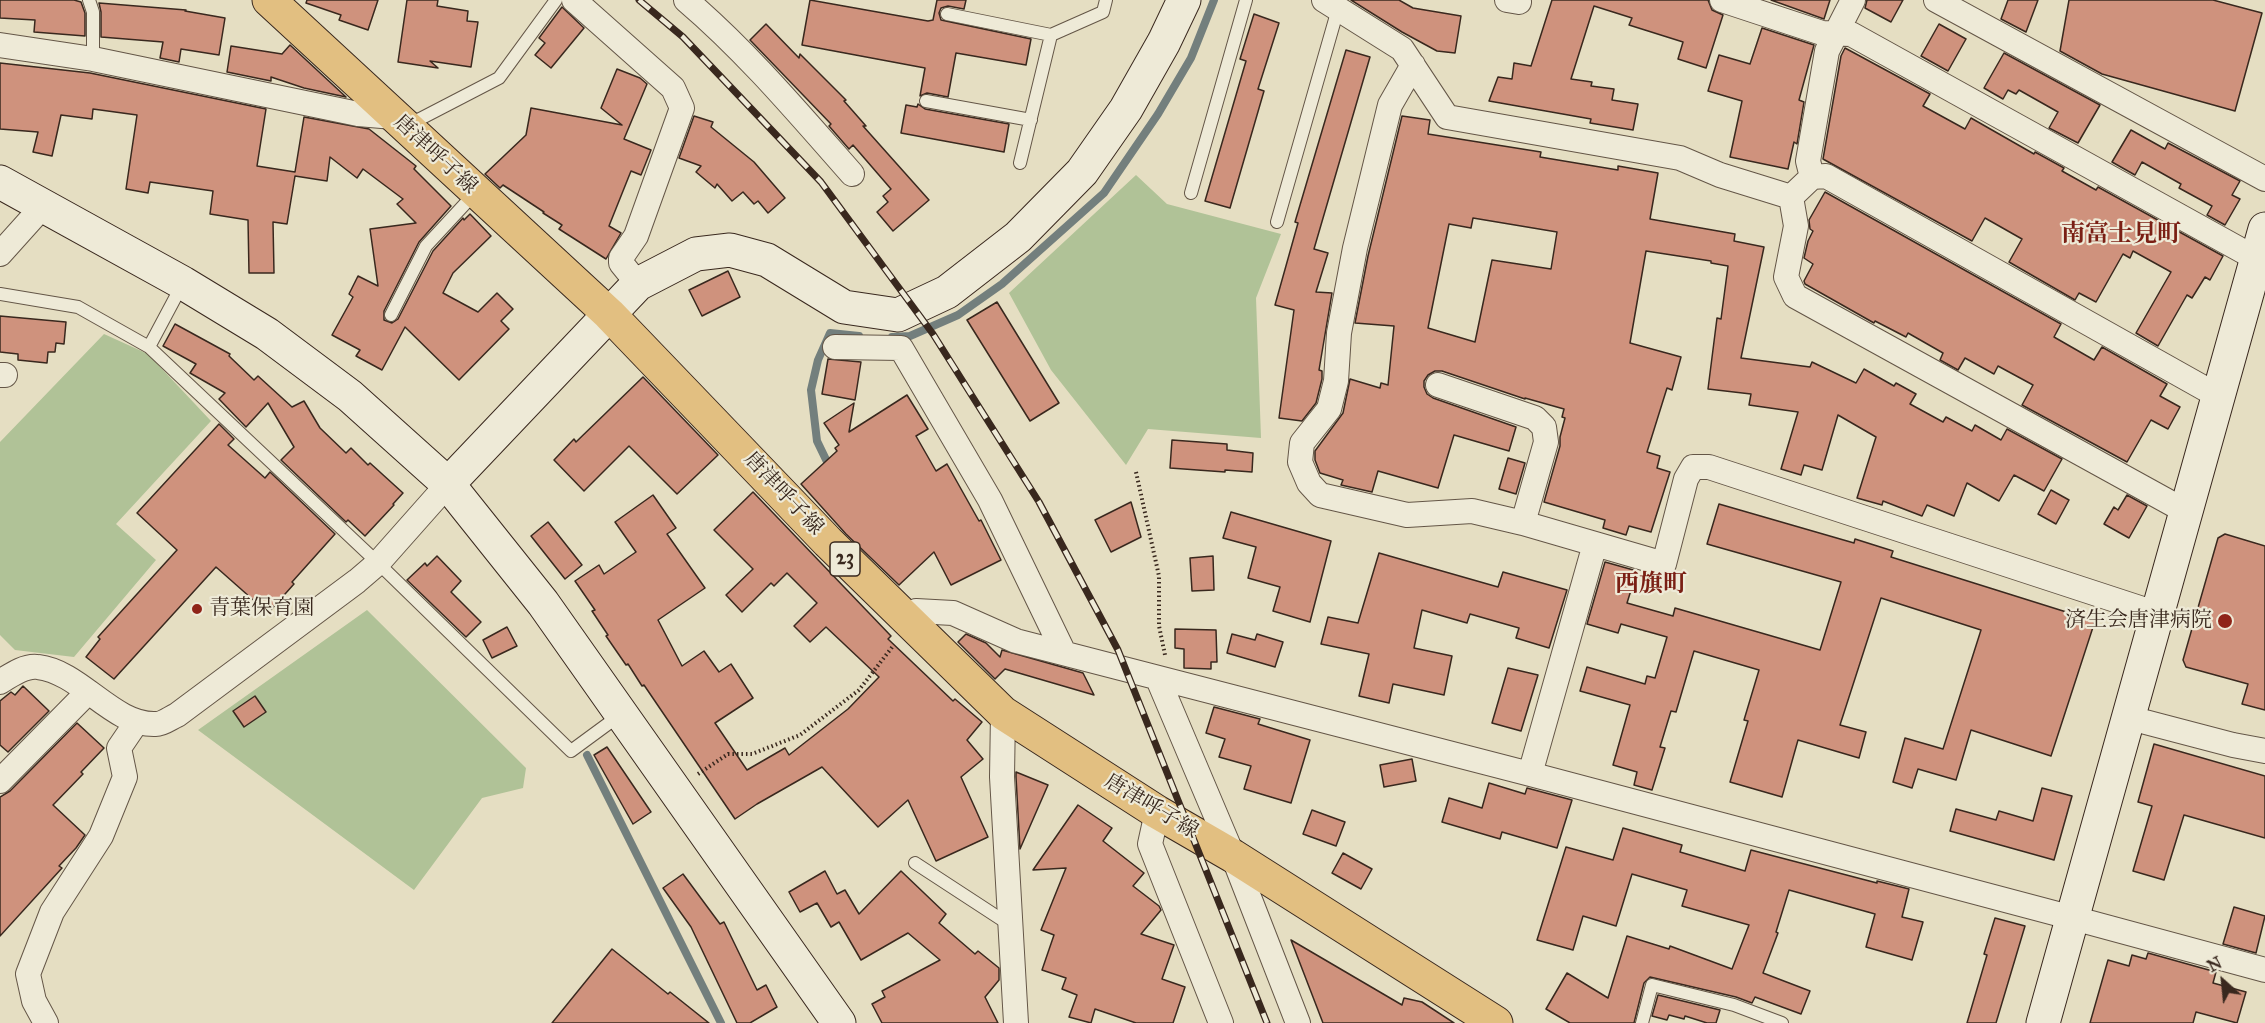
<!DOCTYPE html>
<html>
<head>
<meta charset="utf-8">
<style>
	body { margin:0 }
	#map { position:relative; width:2265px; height:1023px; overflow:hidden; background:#e5dec2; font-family:"IM FELL Great Primer",serif }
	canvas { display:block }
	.north { position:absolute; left:2193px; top:951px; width:60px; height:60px; -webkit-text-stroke:4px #eeead7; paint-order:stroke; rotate:333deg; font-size:16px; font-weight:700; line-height:24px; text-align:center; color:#39281e }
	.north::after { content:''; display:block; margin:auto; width:21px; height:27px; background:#39281e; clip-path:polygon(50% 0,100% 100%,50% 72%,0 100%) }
</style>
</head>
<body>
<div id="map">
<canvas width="2265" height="1023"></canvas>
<div class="north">N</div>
</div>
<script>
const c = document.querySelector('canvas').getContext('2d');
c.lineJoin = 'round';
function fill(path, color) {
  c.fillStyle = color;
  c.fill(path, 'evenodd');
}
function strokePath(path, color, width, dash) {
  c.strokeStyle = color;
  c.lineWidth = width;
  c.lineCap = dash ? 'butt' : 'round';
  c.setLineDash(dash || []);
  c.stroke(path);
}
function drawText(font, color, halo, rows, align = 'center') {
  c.font = font + ' "IM FELL Great Primer","Noto Serif JP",serif';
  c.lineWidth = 4.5;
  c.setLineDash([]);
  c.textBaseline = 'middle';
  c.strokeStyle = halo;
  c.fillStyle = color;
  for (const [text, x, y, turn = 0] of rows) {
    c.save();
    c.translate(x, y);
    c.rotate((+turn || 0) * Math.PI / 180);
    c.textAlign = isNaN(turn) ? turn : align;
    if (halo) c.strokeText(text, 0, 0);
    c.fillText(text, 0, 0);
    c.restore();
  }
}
fill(new Path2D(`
	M 1136,175 L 1167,204 L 1281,234 L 1256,298 L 1261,438 L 1148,429 L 1126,465 L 1051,370 L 1009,293 Z
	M 104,334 L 148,354 L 211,421 L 116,524 L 156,560 L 74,657 L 15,650 L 0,635 L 0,442 Z
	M 367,610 L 526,768 L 523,788 L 482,798 L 414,890 L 198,730 Z`), '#b0c297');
strokePath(new Path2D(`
	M 892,337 L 910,336 L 958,315 L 1002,284 L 1104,193 L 1158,114 L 1191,58 L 1214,0
	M 831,470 L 817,441 L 811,390 L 818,360 L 830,333 L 859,336
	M 587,755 L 721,1023`), '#737f7d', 8);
const building = new Path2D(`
	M 0,0 L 74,0 L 81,2 L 85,13 L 85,36 L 34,32 L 35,20 L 0,18 Z
	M 307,0 L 378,0 L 368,30 L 339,20 L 341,15 L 306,3 Z
	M 407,0 L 438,0 L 437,6 L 468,11 L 467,21 L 478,22 L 471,67 L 430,61 L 438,68 L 398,62 Z
	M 810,0 L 928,21 L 933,20 L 937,0 L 966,0 L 964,9 L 948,6 L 941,8 L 939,13 L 941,20 L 1031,39 L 1026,65 L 956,53 L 948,97 L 927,93 L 920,96 L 925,68 L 802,45 Z
	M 1351,0 L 1399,0 L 1413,8 L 1461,16 L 1455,53 L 1437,51 L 1402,32 Z
	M 1552,0 L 1708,0 L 1712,10 L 1723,15 L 1706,68 L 1678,59 L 1683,42 L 1629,25 L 1632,18 L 1594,6 L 1571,79 L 1592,82 L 1591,86 L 1614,89 L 1612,100 L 1638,104 L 1633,130 L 1590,123 L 1591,119 L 1489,101 L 1498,77 L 1512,79 L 1514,63 L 1531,66 Z
	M 1771,0 L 1830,0 L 1824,19 Z
	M 1867,0 L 1903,0 L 1891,22 L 1865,8 Z
	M 2008,0 L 2038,0 L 2026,32 L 2001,19 Z
	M 2069,0 L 2213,0 L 2262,13 L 2235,111 L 2102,74 L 2060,51 Z
	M 99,3 L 186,10 L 185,11 L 225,18 L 219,55 L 181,49 L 179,62 L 160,58 L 163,42 L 101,37 L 101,12 Z
	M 562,7 L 584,28 L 551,68 L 535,55 L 545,43 L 539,38 Z
	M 1254,14 L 1279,23 L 1258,89 L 1264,91 L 1230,208 L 1205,201 L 1246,61 L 1240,59 Z
	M 766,24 L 799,58 L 800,54 L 846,100 L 844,101 L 866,126 L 863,126 L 929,200 L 893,231 L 877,212 L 888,202 L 883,196 L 891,189 L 853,145 L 849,149 L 829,126 L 831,124 L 750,40 Z
	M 1939,24 L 1966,39 L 1948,71 L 1921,56 Z
	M 1762,28 L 1814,45 L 1799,100 L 1804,102 L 1797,144 L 1794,142 L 1788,169 L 1730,157 L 1742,101 L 1708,91 L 1719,55 L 1750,64 Z
	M 290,45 L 346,97 L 304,88 L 271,77 L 271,81 L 227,72 L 231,46 L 282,54 Z
	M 1845,48 L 1930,94 L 1923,106 L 1965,129 L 1971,118 L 2034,154 L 2035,152 L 2064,168 L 2062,171 L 2096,190 L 2098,187 L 2223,256 L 2210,280 L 2205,277 L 2192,298 L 2187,295 L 2158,346 L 2136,333 L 2171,272 L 2133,251 L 2130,258 L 2123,254 L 2096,302 L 2079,293 L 2075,300 L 2009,262 L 2022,239 L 1985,218 L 1972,241 L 1823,159 L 1841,56 Z
	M 1346,50 L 1370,57 L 1314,249 L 1328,253 L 1316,292 L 1332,293 L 1319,370 L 1322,371 L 1322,379 L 1316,403 L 1302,421 L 1279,418 L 1294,310 L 1275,305 L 1298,223 L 1295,222 Z
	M 2004,53 L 2100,105 L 2078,143 L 2049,128 L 2058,112 L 2019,90 L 2016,94 L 2008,90 L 2003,99 L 1984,88 Z
	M 0,63 L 90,73 L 266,109 L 257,166 L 295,172 L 304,117 L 369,129 L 416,166 L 414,169 L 451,206 L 419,242 L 384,311 L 384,320 L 392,323 L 398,319 L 433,251 L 463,218 L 464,220 L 470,214 L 491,236 L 453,273 L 443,293 L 478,312 L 497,293 L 513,309 L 501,321 L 509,329 L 459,380 L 405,327 L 382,370 L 356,356 L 360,350 L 332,335 L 353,297 L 349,294 L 358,276 L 378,286 L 370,229 L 416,223 L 397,204 L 403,199 L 363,169 L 357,178 L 330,157 L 327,181 L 295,176 L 287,224 L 273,222 L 274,273 L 249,273 L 248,220 L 210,214 L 213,191 L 150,182 L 148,193 L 126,189 L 137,115 L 93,109 L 92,119 L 61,115 L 52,156 L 33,152 L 38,132 L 0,129 Z
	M 617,69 L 640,78 L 647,84 L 624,139 L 651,150 L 641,175 L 631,171 L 609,226 L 621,233 L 606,259 L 559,229 L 562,225 L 543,213 L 544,212 L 503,185 L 500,188 L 485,174 L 526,135 L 531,108 L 622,125 L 601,108 Z
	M 918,104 L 925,109 L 1009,124 L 1004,152 L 901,133 L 906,105 L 917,107 Z
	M 694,116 L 713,122 L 711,127 L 754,162 L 785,198 L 768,213 L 758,201 L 754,204 L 743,192 L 732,201 L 717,184 L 715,188 L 696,172 L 701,166 L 679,158 Z
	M 1402,116 L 1430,120 L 1428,134 L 1541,152 L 1540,157 L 1618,170 L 1618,166 L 1658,173 L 1650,219 L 1735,234 L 1734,241 L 1764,247 L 1741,358 L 1810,367 L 1812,362 L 1856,383 L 1864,369 L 1894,386 L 1896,383 L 1916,394 L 1910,404 L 1943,422 L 1946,417 L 1972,431 L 1975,425 L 2001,440 L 2007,429 L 2062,459 L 2044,491 L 2014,475 L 1999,501 L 1967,483 L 1954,516 L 1927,505 L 1922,516 L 1883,501 L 1882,505 L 1857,498 L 1876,437 L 1838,415 L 1822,470 L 1804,465 L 1801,475 L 1781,469 L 1798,412 L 1749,405 L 1751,394 L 1708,389 L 1717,318 L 1721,319 L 1728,266 L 1711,263 L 1711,261 L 1646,251 L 1630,343 L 1681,357 L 1672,390 L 1667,388 L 1647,452 L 1660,456 L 1657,468 L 1670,472 L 1651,532 L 1629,526 L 1626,535 L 1603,528 L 1605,520 L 1544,502 L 1560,446 L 1560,437 L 1565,418 L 1562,417 L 1564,409 L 1525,398 L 1525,399 L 1442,371 L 1435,371 L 1428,375 L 1424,381 L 1424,387 L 1427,394 L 1433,398 L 1516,427 L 1509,451 L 1454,435 L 1438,488 L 1378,471 L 1372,492 L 1341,485 L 1343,480 L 1320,473 L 1315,460 L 1315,451 L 1343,413 L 1350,379 L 1380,388 L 1381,383 L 1388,385 L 1394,326 L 1355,323 L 1368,256 ZM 1473,218 L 1557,232 L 1551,269 L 1492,260 L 1475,342 L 1428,328 L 1449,224 L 1471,228 Z
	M 2131,130 L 2165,149 L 2168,143 L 2240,181 L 2232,195 L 2240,199 L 2225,225 L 2207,215 L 2212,206 L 2179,188 L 2181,184 L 2142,162 L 2135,175 L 2112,162 Z
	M 1825,192 L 2061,324 L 2054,337 L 2094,360 L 2102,347 L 2167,384 L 2160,396 L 2180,407 L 2168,429 L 2151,420 L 2127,462 L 2022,405 L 2033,385 L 1998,366 L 1994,374 L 1965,358 L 1958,370 L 1940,360 L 1943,353 L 1908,333 L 1906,337 L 1875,321 L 1874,323 L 1805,284 L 1804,281 L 1813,264 L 1804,258 L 1808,241 L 1813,231 L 1810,229 L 1809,220 Z
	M 728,271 L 740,297 L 702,316 L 689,290 Z
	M 997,302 L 1059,403 L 1030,421 L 967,320 Z
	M 0,316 L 66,322 L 64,344 L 56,343 L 55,352 L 48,352 L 47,363 L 18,360 L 18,354 L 0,352 Z
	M 175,324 L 230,354 L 229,356 L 254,380 L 258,376 L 292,407 L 304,401 L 320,428 L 346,453 L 351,448 L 368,465 L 370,463 L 403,493 L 393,504 L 394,505 L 365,536 L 348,520 L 346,522 L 281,460 L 294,447 L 268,403 L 246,427 L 219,399 L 225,393 L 190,373 L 196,364 L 163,346 Z
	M 828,359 L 861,362 L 855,400 L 822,394 Z
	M 643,377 L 718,455 L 677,494 L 629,446 L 584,491 L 554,460 L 574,439 L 576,442 Z
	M 907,395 L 928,429 L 916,436 L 936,471 L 947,464 L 979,521 L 981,520 L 1001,560 L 951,585 L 934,552 L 899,585 L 846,534 L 801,484 L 837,451 L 835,448 L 839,445 L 824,423 L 854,403 L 849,432 Z
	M 219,424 L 234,439 L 228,445 L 265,478 L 270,472 L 335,534 L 292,582 L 294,584 L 268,613 L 216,567 L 114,679 L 86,657 L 100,639 L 98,637 L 177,550 L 137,513 Z
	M 1172,440 L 1227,444 L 1227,450 L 1253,453 L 1252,472 L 1225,470 L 1225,472 L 1170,468 Z
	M 1508,458 L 1525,463 L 1516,494 L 1499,489 Z
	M 2051,490 L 2069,500 L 2056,524 L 2038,514 Z
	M 753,492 L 891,636 L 888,639 L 953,701 L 955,699 L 982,722 L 967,740 L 983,759 L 961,777 L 988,837 L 936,861 L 908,800 L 878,827 L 822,767 L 757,804 L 735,819 L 644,685 L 642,686 L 628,664 L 626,665 L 606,636 L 608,635 L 592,611 L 595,610 L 575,581 L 599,565 L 604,574 L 636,552 L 615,522 L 653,495 L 676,528 L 667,534 L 705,588 L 658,620 L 682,666 L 704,651 L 719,672 L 731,664 L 753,698 L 715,723 L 747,770 L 785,748 L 789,755 L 848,709 L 879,677 L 826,627 L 810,642 L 794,626 L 817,603 L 787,573 L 774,586 L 771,583 L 742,612 L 726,595 L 753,569 L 714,530 Z
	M 2127,495 L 2147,506 L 2129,538 L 2104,524 L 2114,507 L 2118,510 Z
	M 1131,502 L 1141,537 L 1111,552 L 1095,520 Z
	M 1719,504 L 1854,543 L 1855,539 L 1893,551 L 1891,557 L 2095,621 L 2051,756 L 1971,730 L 1956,780 L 1918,769 L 1912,788 L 1893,782 L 1905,738 L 1943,749 L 1981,630 L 1881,598 L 1840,725 L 1866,732 L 1859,758 L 1798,740 L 1782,797 L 1730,782 L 1748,721 L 1744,720 L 1759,670 L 1694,651 L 1676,712 L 1671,711 L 1660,747 L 1665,748 L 1652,790 L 1634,785 L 1637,772 L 1613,765 L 1630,705 L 1580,691 L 1587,667 L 1645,684 L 1647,676 L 1655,678 L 1667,637 L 1621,624 L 1618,633 L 1587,624 L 1605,562 L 1637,571 L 1627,603 L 1673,616 L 1675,608 L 1820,650 L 1841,582 L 1707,544 Z
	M 1231,512 L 1331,541 L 1310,622 L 1273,611 L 1280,587 L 1248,578 L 1256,547 L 1223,538 Z
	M 548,522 L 582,565 L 565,579 L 531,536 Z
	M 2225,534 L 2265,546 L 2265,710 L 2242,704 L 2248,684 L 2186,667 L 2183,660 L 2218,538 Z
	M 1379,553 L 1498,587 L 1503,572 L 1567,590 L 1549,648 L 1516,638 L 1519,628 L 1470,614 L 1467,623 L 1422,610 L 1414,648 L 1452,656 L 1444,695 L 1393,684 L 1389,703 L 1359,696 L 1369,654 L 1321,644 L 1328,617 L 1358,623 Z
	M 437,556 L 461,581 L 451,592 L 481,622 L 466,637 L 407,580 L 425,563 L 427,566 Z
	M 1213,556 L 1214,590 L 1192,591 L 1190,558 Z
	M 507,627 L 517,646 L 492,658 L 483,640 Z
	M 1175,629 L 1216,630 L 1217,662 L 1211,662 L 1211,669 L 1184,668 L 1184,649 L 1175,648 Z
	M 966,634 L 986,643 L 1000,657 L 1002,650 L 1083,673 L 1094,695 L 1005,669 L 995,679 L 958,642 Z
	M 1232,634 L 1255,640 L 1257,634 L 1283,642 L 1275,667 L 1227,653 Z
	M 1508,668 L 1538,675 L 1521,731 L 1492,723 Z
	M 23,686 L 49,711 L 8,752 L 0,745 L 0,701 L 11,692 L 15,695 Z
	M 255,696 L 266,712 L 244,727 L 233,711 Z
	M 1214,707 L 1260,719 L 1258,724 L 1310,740 L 1291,803 L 1244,789 L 1251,766 L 1219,757 L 1225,739 L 1206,733 Z
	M 77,723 L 104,748 L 81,772 L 83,774 L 53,805 L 85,835 L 76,848 L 59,866 L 62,868 L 0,936 L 0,797 L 10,791 Z
	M 2154,744 L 2265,776 L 2265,838 L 2184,815 L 2164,880 L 2133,871 L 2152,806 L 2138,802 Z
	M 607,747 L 651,812 L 633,824 L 594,755 Z
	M 1412,759 L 1416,781 L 1384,787 L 1380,765 Z
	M 1016,772 L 1048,785 L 1020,849 L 1016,777 Z
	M 1489,783 L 1525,794 L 1527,788 L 1572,800 L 1557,848 L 1502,832 L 1500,839 L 1442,822 L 1449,798 L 1482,808 Z
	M 2042,788 L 2072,796 L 2054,860 L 1950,831 L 1956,809 L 1996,820 L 1999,811 L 2033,821 Z
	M 1078,805 L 1112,828 L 1103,841 L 1144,873 L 1133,886 L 1159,906 L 1161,910 L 1141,934 L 1174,945 L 1162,979 L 1185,987 L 1173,1023 L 1136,1023 L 1095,1009 L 1091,1023 L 1069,1017 L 1077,995 L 1062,989 L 1066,978 L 1042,970 L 1054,935 L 1041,930 L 1066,868 L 1033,870 Z
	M 1312,810 L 1345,822 L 1336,846 L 1303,834 Z
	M 1623,828 L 1682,845 L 1680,852 L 1745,871 L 1751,850 L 1877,883 L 1877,881 L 1909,889 L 1902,917 L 1923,922 L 1912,960 L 1866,947 L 1875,914 L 1789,890 L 1776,932 L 1778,933 L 1763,973 L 1810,991 L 1801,1014 L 1755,997 L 1752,1003 L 1736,997 L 1650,977 L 1644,983 L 1634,1023 L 1570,1023 L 1546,1009 L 1567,973 L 1608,998 L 1627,936 L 1669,949 L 1670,946 L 1732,969 L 1749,925 L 1682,906 L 1687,890 L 1632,874 L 1616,926 L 1583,916 L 1573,950 L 1537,940 L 1566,847 L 1613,860 Z
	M 1343,853 L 1372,869 L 1361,889 L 1332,873 Z
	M 825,871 L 837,894 L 845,890 L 859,914 L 901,871 L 946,914 L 939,923 L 975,954 L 978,951 L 999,968 L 999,980 L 985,997 L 998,1023 L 882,1023 L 872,1004 L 885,997 L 882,991 L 940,960 L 908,933 L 861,960 L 839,922 L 831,927 L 817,903 L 800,912 L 789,892 Z
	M 683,874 L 720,924 L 724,922 L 757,990 L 766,985 L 777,1007 L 750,1023 L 737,1023 L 691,927 L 663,888 Z
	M 2234,907 L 2265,916 L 2256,953 L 2223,944 Z
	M 1995,918 L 2025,926 L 1996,1023 L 1967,1023 L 1987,955 L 1984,954 Z
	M 1291,940 L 1402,1005 L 1404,998 L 1422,1002 L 1454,1023 L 1323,1023 Z
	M 612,949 L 668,994 L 670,992 L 709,1023 L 552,1023 Z
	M 2148,953 L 2216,972 L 2213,983 L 2246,992 L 2237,1023 L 2196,1012 L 2193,1023 L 2090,1023 L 2108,960 L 2129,966 L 2132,955 L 2146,959 Z
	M 1658,995 L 1720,1010 L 1716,1023 L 1707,1023 L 1685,1016 L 1684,1019 L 1669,1015 L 1667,1020 L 1652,1016 Z`);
fill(building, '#cf927d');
strokePath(building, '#39281e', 1.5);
const lane = new Path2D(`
	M 89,0 L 93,12 L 93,59
	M 947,14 L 1051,35
	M 926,101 L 1031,120
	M 407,119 L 418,120 L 499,78 L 556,0
	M 1020,163 L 1051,35 L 1103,12 L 1106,0
	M 1191,193 L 1246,0
	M 1277,222 L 1338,9
	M 0,294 L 78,307 L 149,347 L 378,563 L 571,751 L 620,715
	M 391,315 L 426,246 L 476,192
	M 149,347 L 182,285
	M 915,863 L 1010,925
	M 1642,1023 L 1652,985 L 1734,1005 L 1782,1023`);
const street = new Path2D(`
	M 574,0 L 673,88 L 682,108 L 636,236 L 621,258 L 621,263 L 638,284
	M 686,0 C 747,52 799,114 852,174
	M 1324,0 L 1402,49 L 1447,117 L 1680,158 L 1720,175 L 1791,197 L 1812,177
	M 1507,0 L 1519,2
	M 1722,0 L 1822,33 L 1851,34 L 2257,259
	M 1853,0 L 1827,51 L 1808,161 L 1812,177 L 1826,176 L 2218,396
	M 1936,0 L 2265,179
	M 0,45 L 93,59 L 358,114 L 394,117
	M 1413,65 L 1390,105 L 1355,248 L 1339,333 L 1336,381 L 1329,409 L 1302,443 L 1300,462 L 1309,483 L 1320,495 L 1407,515 L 1472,511 L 1523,523 L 1664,564 L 1686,479 L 1693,467 L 1709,467 L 2158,614
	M 1791,197 L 1796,226 L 1786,277 L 1795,296 L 2187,512
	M 0,254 L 44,205
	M 835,347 L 901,348 L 990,500 L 1064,653
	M 0,375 L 5,375
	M 1438,385 L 1535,418 L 1544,427 L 1546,442 L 1523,523
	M 903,617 L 916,611 L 953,613 L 1016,641 L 1530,774 L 2073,918 L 2265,970
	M 1158,679 L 1233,856 L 1298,1023
	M 0,682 C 11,675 25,665 38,667 C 81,672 113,726 156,724 C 163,724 170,718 177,715 L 357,581 L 378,563 L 448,484
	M 1003,713 L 1002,777 L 1016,1023
	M 2130,718 L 2233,745 L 2265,751
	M 1530,774 L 1595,544
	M 0,781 L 88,692
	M 1157,812 L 1150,844 L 1221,1023
	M 46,1023 L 34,1001 L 28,974 L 52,912 L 101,836 L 125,777 L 119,748 L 136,723`);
const secondary = new Path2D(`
	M 0,182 L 183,283 L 267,334 L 350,396 L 448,484 L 543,603 L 839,1023
	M 448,484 L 638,284 L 696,254 L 730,250 L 767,260 L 844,307 L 898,315 L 947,292 L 1018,237 L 1082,172 L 1126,109 L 1164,42 L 1184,0
	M 2043,1023 L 2265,229`);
const primary = new Path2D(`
	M 269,0 L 609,314 L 828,542 L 1003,713 L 1157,812 L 1233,856 L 1496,1023`);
strokePath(lane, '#645647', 14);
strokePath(street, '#645647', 26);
strokePath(secondary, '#39281e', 35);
strokePath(primary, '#39281e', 35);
strokePath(new Path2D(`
	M 1136,472 L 1159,576 L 1159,626 L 1165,655
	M 698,774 L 728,754 L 752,754 L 800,735 L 859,690 L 893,646`), '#39281e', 4, [1.5, 3]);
strokePath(lane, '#eeead7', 12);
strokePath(street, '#eeead7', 24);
strokePath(secondary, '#eeead7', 33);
strokePath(primary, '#e2bf81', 33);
const rail = new Path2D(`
	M 639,0 L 683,37 L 821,182 L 933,334 L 1039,502 L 1118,650 L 1267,1023`);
strokePath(rail, '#39281e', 7);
strokePath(rail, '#eeead7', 4.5, [14]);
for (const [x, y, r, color] of [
	[197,609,6,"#8f2418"],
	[2225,621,8,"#8f2418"]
]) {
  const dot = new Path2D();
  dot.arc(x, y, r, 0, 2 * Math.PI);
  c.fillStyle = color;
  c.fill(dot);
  strokePath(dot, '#eeead7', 2);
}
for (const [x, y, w] of [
	[845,559,30]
]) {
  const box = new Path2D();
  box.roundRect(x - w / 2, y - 17, w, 34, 4.5);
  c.fillStyle = '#eeead7';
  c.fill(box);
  strokePath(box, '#39281e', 1.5);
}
drawText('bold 20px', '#39281e', null, [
	["23",845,559]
]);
drawText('21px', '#39281e', '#eeead7', [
	["唐津呼子線",435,155,43],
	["唐津呼子線",783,494,47],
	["唐津呼子線",1151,807,31]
]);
drawText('21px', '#39281e', '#eeead7', [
	["青葉保育園",209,609],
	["済生会唐津病院",2212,621,"right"]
], 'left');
drawText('bold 24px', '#7a1f14', '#eeead7', [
	["南富士見町",2121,235],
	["西旗町",1651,585]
]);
</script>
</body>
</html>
